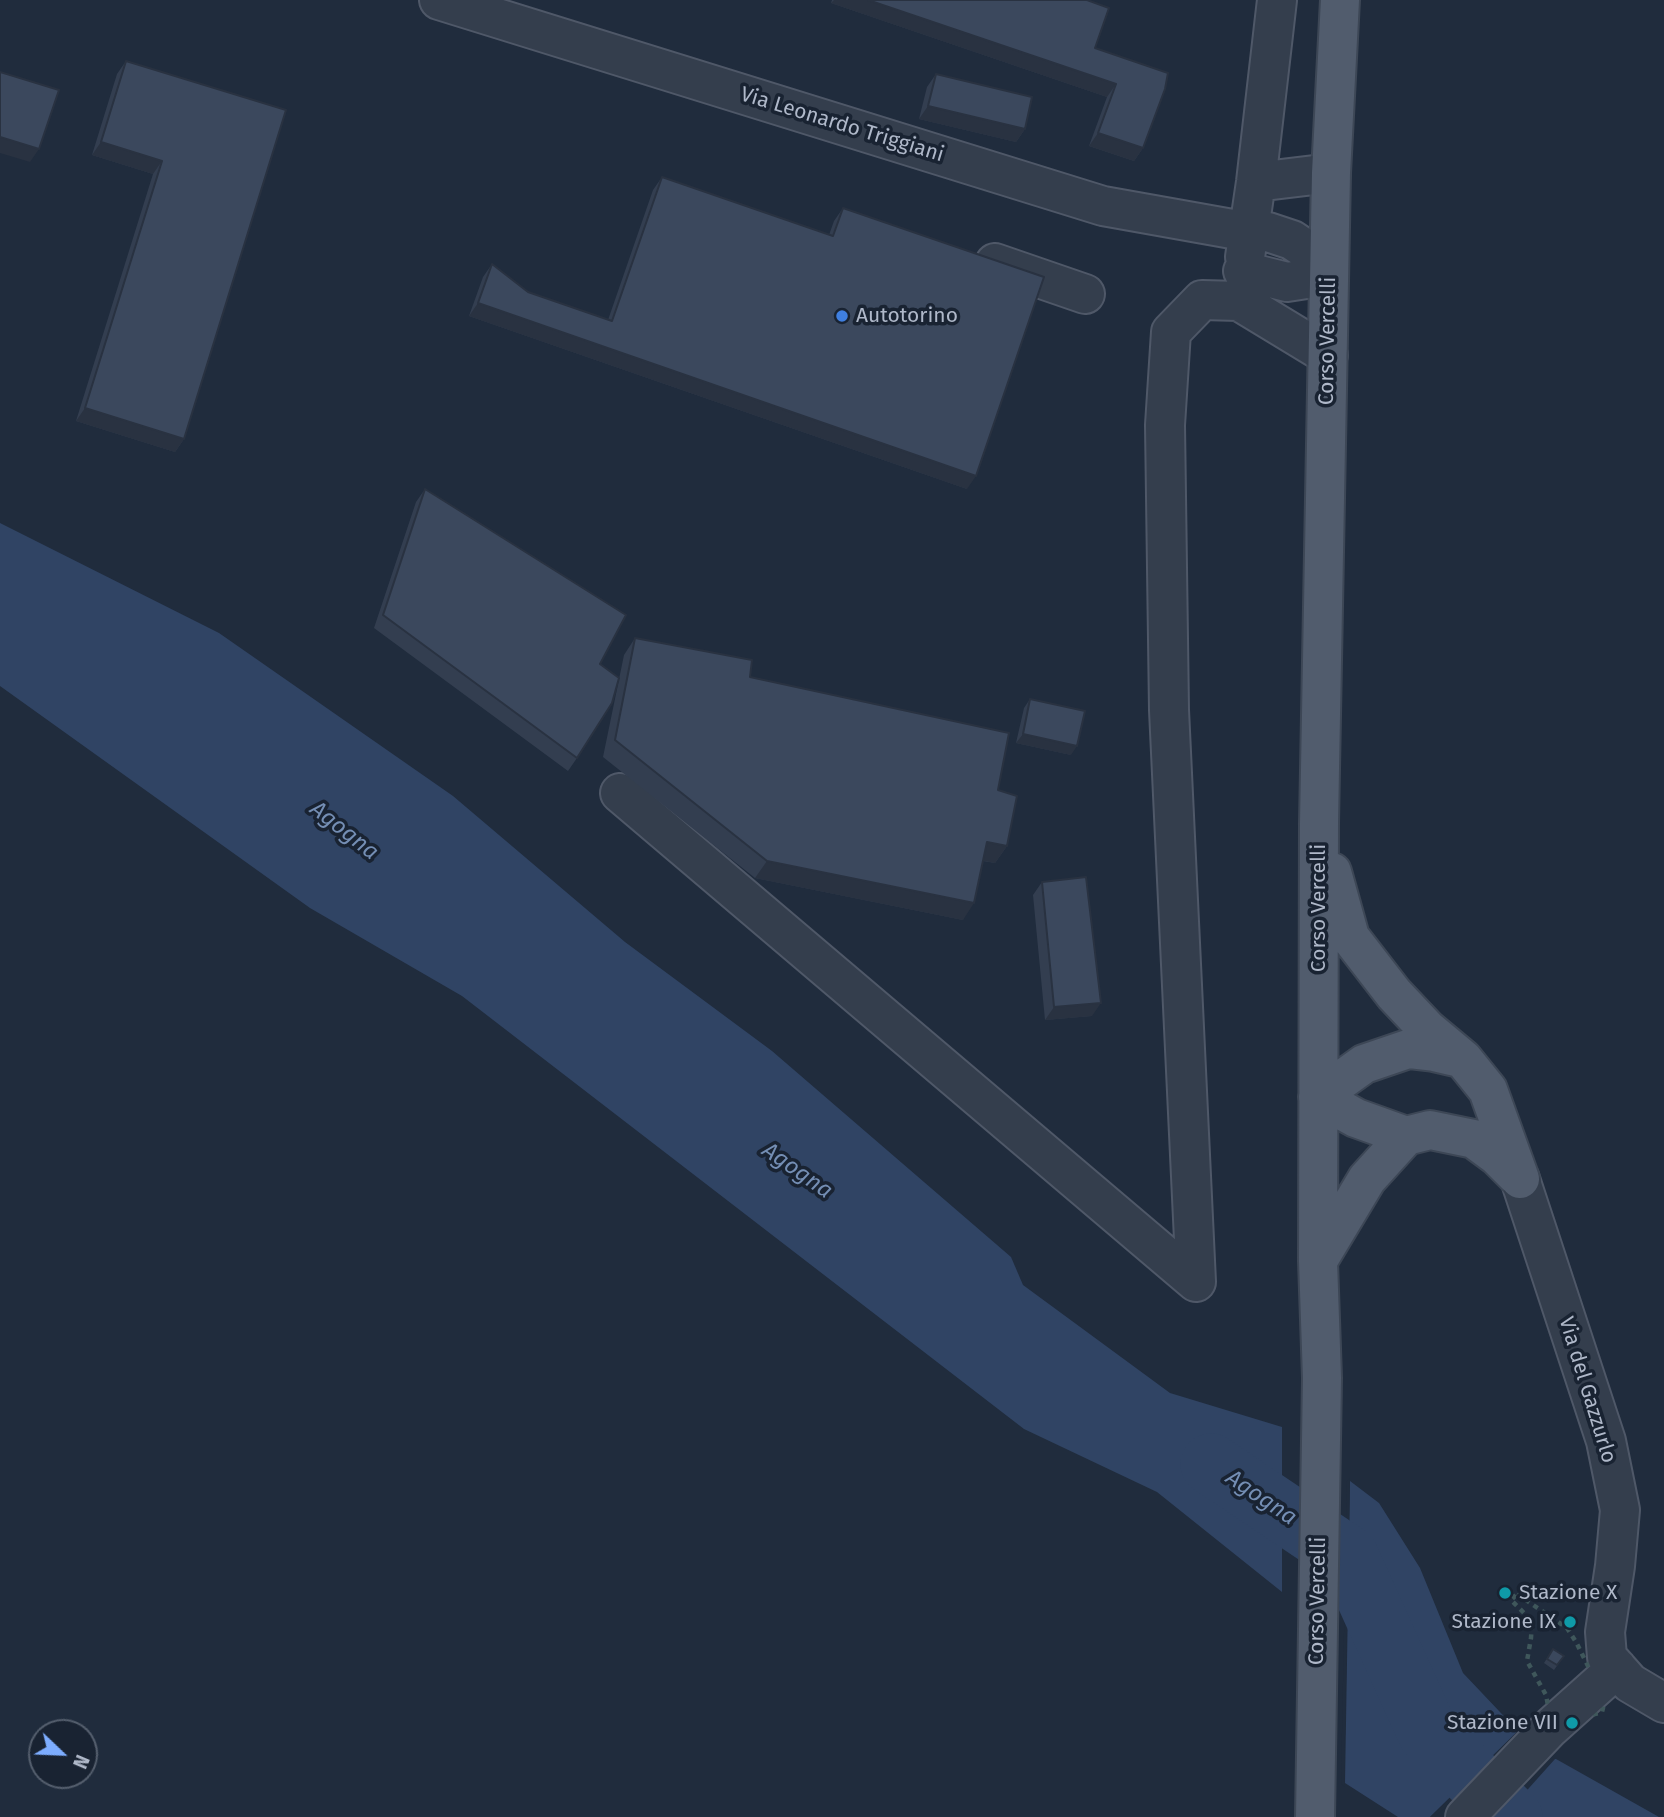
<!DOCTYPE html>
<html>
<head>
<meta charset="utf-8">
<style>
	body { margin:0 }
	#map { position:relative; width:1664px; height:1817px; overflow:hidden; background:#202c3d; font-family:"Fira Sans",sans-serif }
	canvas { display:block }
	.north { position:absolute; left:28px; top:1719px; width:70px; height:70px; box-sizing:border-box; background:#192332; border:2px solid #555f6e; border-radius:50%; rotate:113deg; font-size:19px; font-weight:700; line-height:28px; text-align:center; color:#afb8c9 }
	.north::after { content:''; display:block; margin:auto; width:24px; height:32px; background:#7dadff; clip-path:polygon(50% 0,100% 100%,50% 72%,0 100%) }
</style>
</head>
<body>
<div id="map">
<canvas width="1664" height="1817"></canvas>
<div class="north">N</div>
</div>
<script>
const c = document.querySelector('canvas').getContext('2d');
c.lineJoin = 'round';
function fill(path, color) {
  c.fillStyle = color;
  c.fill(path, 'evenodd');
}
function strokePath(path, color, width, dash) {
  c.strokeStyle = color;
  c.lineWidth = width;
  c.lineCap = dash ? 'butt' : 'round';
  c.setLineDash(dash || []);
  c.stroke(path);
}
function drawText(font, color, halo, rows, align = 'center') {
  c.font = font + ' "Fira Sans",sans-serif';
  c.lineWidth = 7;
  c.setLineDash([]);
  c.textBaseline = 'middle';
  c.strokeStyle = halo;
  c.fillStyle = color;
  for (const [text, x, y, turn = 0] of rows) {
    c.save();
    c.translate(x, y);
    c.rotate((+turn || 0) * Math.PI / 180);
    c.textAlign = isNaN(turn) ? turn : align;
    if (halo) c.strokeText(text, 0, 0);
    c.fillText(text, 0, 0);
    c.restore();
  }
}
fill(new Path2D(`
	M 0,523 L 219,633 L 453,796 L 625,942 L 772,1051 L 1011,1257 L 1023,1285 L 1170,1393 L 1282,1427 L 1282,1592 L 1157,1492 L 1024,1429 L 462,996 L 310,908 L 0,686 Z
	M 1350,1481 L 1379,1503 L 1420,1568 L 1463,1673 L 1518,1731 L 1430,1817 L 1398,1817 L 1345,1783 Z
	M 1555,1759 L 1556,1759 L 1659,1817 L 1503,1817 Z`), '#304464');
fill(new Path2D(`
	M 1350,1478 L 1344,1787 L 1341,1783 L 1347,1481 Z
	M 1520,1729 L 1520,1734 L 1435,1817 L 1430,1817 Z`), '#202c3d');
strokePath(new Path2D(`
	M 1211,1464 L 1348,1556 L 1428,1733 L 1512,1817`), '#304464', 61);
const minor = new Path2D(`
	M 439,0 L 1103,206 L 1249,232 L 1268,232 L 1292,240 L 1329,265 L 1313,278 L 1287,282 L 1243,271
	M 1256,182 L 1331,173
	M 1245,257 L 1256,182 L 1277,0
	M 995,263 L 1085,294
	M 1239,301 L 1328,355
	M 620,793 L 1196,1282 L 1169,710 L 1165,425 L 1171,332 L 1202,300 L 1239,301
	M 1520,1179 L 1606,1441 L 1620,1510 L 1615,1566 L 1605,1632 L 1607,1657 L 1630,1683 L 1664,1703
	M 1465,1817 L 1550,1728 L 1617,1668`);
const major = new Path2D(`
	M 1332,872 L 1350,937 L 1394,994 L 1427,1029 L 1463,1059 L 1488,1090 L 1520,1179
	M 1318,1097 L 1356,1118 L 1406,1136 L 1430,1130 L 1474,1139 L 1497,1156 L 1517,1176
	M 1318,1097 L 1364,1064 L 1408,1049 L 1434,1052 L 1460,1058
	M 1319,1259 L 1367,1179 L 1406,1136
	M 1315,1817 L 1322,1378 L 1318,1261 L 1319,823 L 1331,173 L 1340,0`);
strokePath(minor, '#4f5868', 42);
strokePath(major, '#3d4756', 42);
strokePath(new Path2D(`
	M 1517,1594 L 1567,1628 L 1576,1642 L 1595,1680 L 1606,1696 L 1602,1712 L 1552,1726 L 1546,1695 L 1527,1661 L 1531,1638 L 1532,1621 L 1511,1600 Z`), '#3f575b', 4.5, [5, 5]);
strokePath(minor, '#343e4d', 38);
strokePath(major, '#515c6d', 38);
fill(new Path2D(`
	M 832,0 L 1087,0 L 1095,48 L 1165,89 L 1143,148 L 1134,161 L 1089,146 L 1107,97 L 831,3 Z
	M 126,61 L 286,110 L 184,439 L 175,452 L 76,421 L 153,174 L 92,155 L 117,74 Z
	M 936,74 L 1025,129 L 1016,142 L 919,119 L 927,87 Z
	M 662,177 L 829,235 L 834,221 L 843,208 L 967,489 L 469,316 L 483,277 L 492,264 L 528,292 L 608,320 L 653,190 Z
	M 425,489 L 600,664 L 577,758 L 568,771 L 374,628 L 416,502 Z
	M 635,638 L 750,677 L 998,790 L 1007,846 L 995,863 L 983,861 L 963,920 L 755,878 L 603,757 L 624,655 Z
	M 1030,699 L 1071,755 L 1016,743 L 1024,708 Z
	M 1042,882 L 1092,1016 L 1045,1020 L 1033,895 Z
	M 1553,1649 L 1564,1656 L 1554,1670 L 1544,1663 Z`), '#333e50');
fill(new Path2D(`
	M 834,0 L 868,0 L 1116,84 L 1107,97 L 831,3 Z
	M 928,106 L 1025,129 L 1016,142 L 919,119 Z
	M 1098,133 L 1143,148 L 1134,161 L 1089,146 Z
	M 0,137 L 39,149 L 30,162 L 0,153 Z
	M 101,142 L 162,161 L 153,174 L 92,155 Z
	M 478,303 L 976,476 L 967,489 L 469,316 Z
	M 85,408 L 184,439 L 175,452 L 76,421 Z
	M 1023,734 L 1077,746 L 1071,755 L 1016,743 Z
	M 987,842 L 1007,846 L 995,863 L 975,859 Z
	M 767,861 L 974,903 L 963,920 L 755,878 Z
	M 1101,1003 L 1092,1016 L 1045,1020 L 1054,1007 Z`), '#293241');
const building = new Path2D(`
	M 868,0 L 1087,0 L 1109,8 L 1095,48 L 1168,73 L 1165,89 L 1143,148 L 1098,133 L 1116,84 Z
	M 126,61 L 286,110 L 184,439 L 85,408 L 162,161 L 101,142 Z
	M 0,72 L 59,90 L 39,149 L 0,137 Z
	M 936,74 L 1032,97 L 1025,129 L 928,106 Z
	M 662,177 L 833,236 L 843,208 L 1044,277 L 976,476 L 478,303 L 492,264 L 528,292 L 612,321 Z
	M 425,489 L 626,615 L 600,664 L 619,678 L 612,703 L 577,758 L 383,615 Z
	M 635,638 L 752,660 L 750,677 L 1009,733 L 998,790 L 1017,796 L 1007,846 L 987,842 L 974,903 L 767,861 L 615,740 Z
	M 1030,699 L 1085,711 L 1077,746 L 1023,734 Z
	M 1086,877 L 1101,1003 L 1054,1007 L 1042,882 Z
	M 1553,1649 L 1564,1656 L 1557,1665 L 1547,1659 Z`);
fill(building, '#3b485d');
strokePath(building, '#293241', 2);
for (const [x, y, r, color] of [
	[842,316,7,"#3f7fe0"],
	[1505,1593,7,"#0f9aa8"],
	[1570,1622,7,"#0f9aa8"],
	[1572,1723,7,"#0f9aa8"]
]) {
  const dot = new Path2D();
  dot.arc(x, y, r, 0, 2 * Math.PI);
  c.fillStyle = color;
  c.fill(dot);
  strokePath(dot, '#192332', 2.5);
}
drawText('21px', '#afb8c9', '#192332', [
	["Via Leonardo Triggiani",842,125,17],
	["Corso Vercelli",1328,341,-89],
	["Corso Vercelli",1319,908,-90],
	["Via del Gazzurlo",1587,1390,73],
	["Corso Vercelli",1318,1601,-89]
]);
drawText('21px', '#afb8c9', '#192332', [
	["Autotorino",856,316],
	["Stazione X",1519,1593],
	["Stazione IX",1556,1622,"right"],
	["Stazione VII",1558,1723,"right"]
], 'left');
drawText('italic 23px', '#748eb4', '#192332', [
	["Agogna",344,831,38],
	["Agogna",797,1171,35],
	["Agogna",1261,1498,34]
]);
</script>
</body>
</html>
